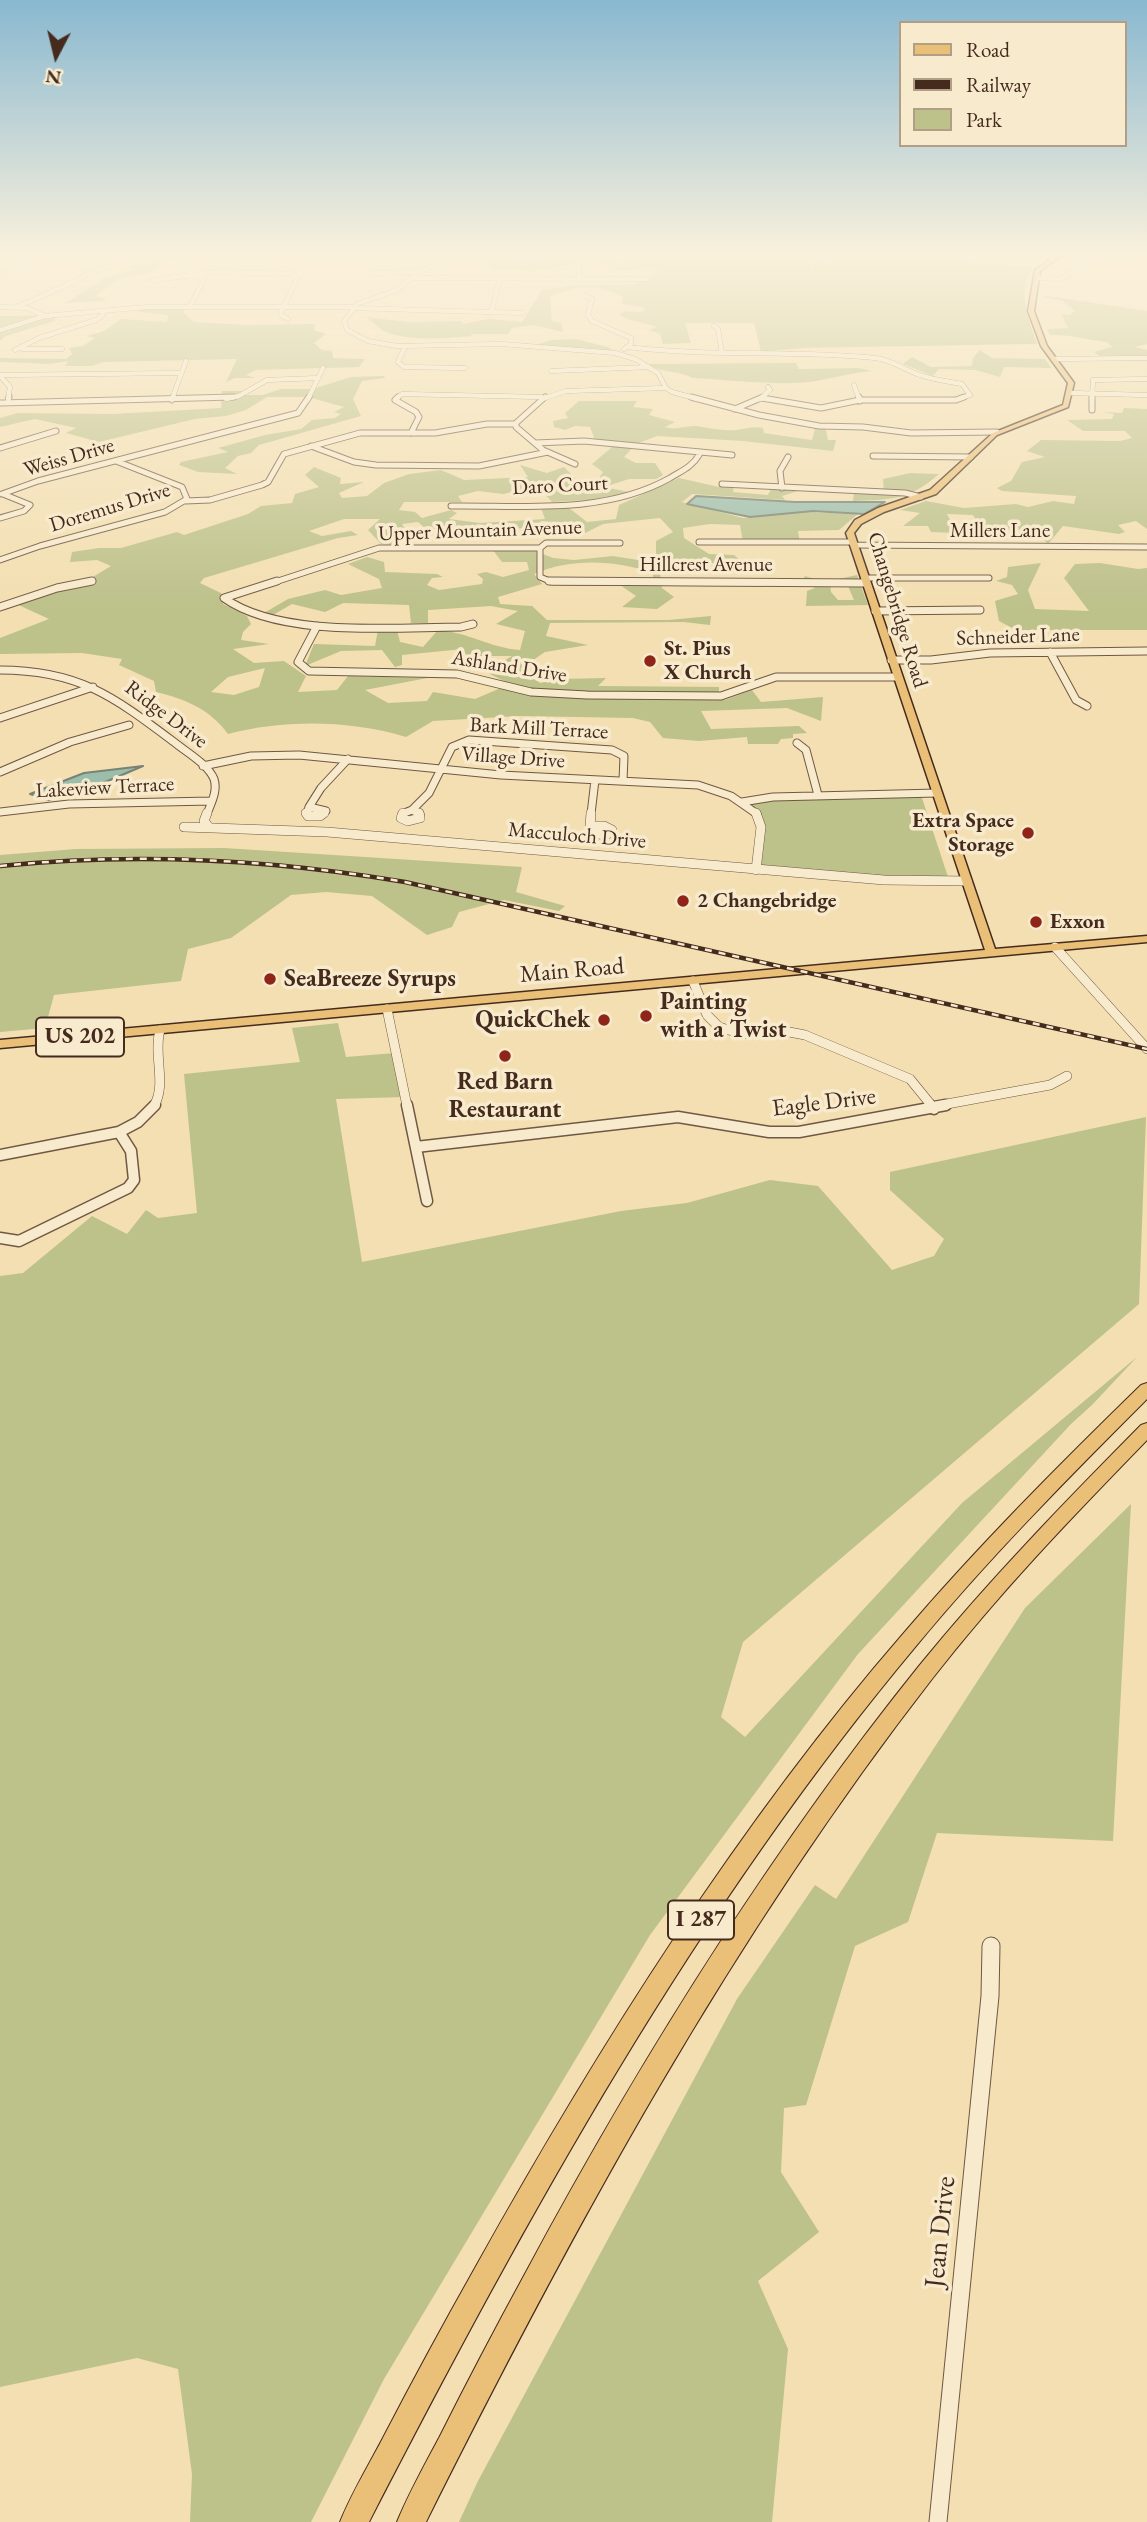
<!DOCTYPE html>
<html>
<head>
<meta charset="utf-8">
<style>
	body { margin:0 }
	#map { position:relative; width:1147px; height:2522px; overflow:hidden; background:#f3dfb2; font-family:"EB Garamond",serif }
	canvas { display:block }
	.legend { position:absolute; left:899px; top:21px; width:228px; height:126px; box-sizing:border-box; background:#f7eacd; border:2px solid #b09e87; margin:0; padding:9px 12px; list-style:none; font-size:21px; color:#452b1e }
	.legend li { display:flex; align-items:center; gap:14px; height:35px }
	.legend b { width:35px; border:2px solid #b09e87 }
	.north { position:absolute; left:21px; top:21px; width:70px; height:70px; -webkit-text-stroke:5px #f7eacd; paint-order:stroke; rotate:187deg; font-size:19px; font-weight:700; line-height:28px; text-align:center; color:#452b1e }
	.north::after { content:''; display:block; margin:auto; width:24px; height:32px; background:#452b1e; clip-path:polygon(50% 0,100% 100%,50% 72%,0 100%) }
</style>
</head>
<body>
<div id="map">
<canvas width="1147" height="2522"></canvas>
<ul class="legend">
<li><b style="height:9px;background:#eac079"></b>Road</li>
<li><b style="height:9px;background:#452b1e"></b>Railway</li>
<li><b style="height:19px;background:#bdc18a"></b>Park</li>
</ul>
<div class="north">N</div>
</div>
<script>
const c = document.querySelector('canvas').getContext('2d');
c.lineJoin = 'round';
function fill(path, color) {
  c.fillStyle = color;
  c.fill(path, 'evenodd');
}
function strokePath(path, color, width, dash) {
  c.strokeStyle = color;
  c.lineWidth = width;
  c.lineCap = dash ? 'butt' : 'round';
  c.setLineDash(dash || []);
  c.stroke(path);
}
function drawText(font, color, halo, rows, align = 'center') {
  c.font = font + ' "EB Garamond",serif';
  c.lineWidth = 7;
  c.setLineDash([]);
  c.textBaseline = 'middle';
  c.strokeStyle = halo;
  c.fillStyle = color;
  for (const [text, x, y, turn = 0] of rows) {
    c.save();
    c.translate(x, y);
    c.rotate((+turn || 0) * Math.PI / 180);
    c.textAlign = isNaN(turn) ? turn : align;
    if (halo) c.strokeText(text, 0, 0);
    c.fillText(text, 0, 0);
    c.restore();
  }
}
fill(new Path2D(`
	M 175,252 L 186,252 L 155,268 L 151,273 L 119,279 L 96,296 L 107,299 L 102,301 L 66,303 L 106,277 L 136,269 L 128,266 L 148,263 Z
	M 561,252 L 582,252 L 583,255 L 602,256 L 614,263 L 662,258 L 662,254 L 654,252 L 725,252 L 741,257 L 818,257 L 847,261 L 891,256 L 878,252 L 921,252 L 923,255 L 910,256 C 951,259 991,265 1033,267 C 1016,289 1029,321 1037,344 L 804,348 L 761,352 L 754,323 L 685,323 L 691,343 L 663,344 L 660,334 L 649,330 L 657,327 C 644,322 631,322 619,315 L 624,311 L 642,312 L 645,308 L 622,304 L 623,297 C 600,284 574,285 550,297 L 552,321 L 561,323 L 563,332 L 534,325 L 512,328 L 508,334 L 470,334 L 473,336 C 449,338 405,342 384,331 C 378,328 372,321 366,317 L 408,322 L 461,321 L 463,324 L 489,319 L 522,322 L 542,290 L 577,285 L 632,285 L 658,272 L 650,267 L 632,271 L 610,271 L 607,263 C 598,263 588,262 579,263 C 549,267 539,276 506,268 L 501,271 L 492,269 L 484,260 L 549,262 L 568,257 Z
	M 1047,296 L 1147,311 L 1147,344 L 1135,347 L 1147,350 L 1147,358 L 1101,357 L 1094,352 L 1112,347 L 1107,342 C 1087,340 1069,334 1050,335 L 1047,329 L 1068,328 L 1061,314 L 1069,315 L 1075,311 L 1063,301 L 1042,297 Z
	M 187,307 L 183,312 L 194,322 L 245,325 L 315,324 L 314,330 L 326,334 L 314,343 L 322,350 L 332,351 L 333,358 L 365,359 L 359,367 L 256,370 L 246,375 L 255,378 L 235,378 L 226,382 L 237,359 L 104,362 L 92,366 L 65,366 L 68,361 L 50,364 L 0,362 L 0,358 L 66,359 L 72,354 L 69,348 L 83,346 L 95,338 L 87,336 L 104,331 L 121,319 L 167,322 L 168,315 L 140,312 L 138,309 Z
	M 55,315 L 55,321 L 6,336 L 0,341 L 0,316 Z
	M 575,339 L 608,347 L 615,352 L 534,346 L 551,340 Z
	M 980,350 L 992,358 L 1045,359 L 1051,368 L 1004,367 L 1000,377 L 975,370 L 939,369 L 933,376 L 903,364 L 912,357 L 931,367 L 972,366 L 973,358 Z
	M 796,363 L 799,369 L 859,368 L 872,371 C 846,373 823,382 797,383 C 763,384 727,380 693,378 C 678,370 660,373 647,364 Z
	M 384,376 L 385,378 L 362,381 L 353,399 L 361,416 L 259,445 L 251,453 L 238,456 L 225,468 L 237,474 L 198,472 L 179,465 L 181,462 L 228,452 L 218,448 L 265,435 L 301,429 L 312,420 L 335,418 L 341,414 L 334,412 L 344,407 L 308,397 L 267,397 L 246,410 L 226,416 L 195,419 L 99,442 L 66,433 L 76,428 L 35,419 L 0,427 L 0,418 L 18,413 L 113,414 L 221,408 L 222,391 L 242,391 L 242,395 L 263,395 L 281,389 L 312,389 L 351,377 Z
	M 579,401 L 637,401 L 633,407 L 653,409 L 649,415 L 675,422 L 665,427 C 677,431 685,425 697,426 C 710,428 722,431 736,430 C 746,429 752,426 763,428 L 764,433 L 812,440 L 816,425 L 825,426 L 828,440 L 836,440 L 833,451 L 743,441 L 657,436 L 636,444 L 624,457 L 636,463 L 655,463 L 663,475 L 656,479 L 629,479 L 604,487 L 629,492 L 607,499 L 552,502 L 542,491 L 517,491 L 503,494 L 478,491 L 458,496 L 462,502 L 404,502 L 399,510 L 415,512 L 422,518 L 451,510 L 457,513 L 449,519 L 480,523 L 545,519 L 541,508 L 569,508 L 587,522 L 616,519 L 619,505 L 679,478 L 719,487 L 734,486 L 733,492 L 768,495 L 771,489 L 798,491 L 782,496 L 785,500 L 692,494 L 682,502 L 743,518 L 805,512 L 858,514 L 839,530 L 798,531 L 800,542 L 743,542 L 740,525 L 710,524 L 683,528 L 684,538 L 709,554 L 734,555 L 749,568 C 718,563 690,559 659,566 L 662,588 L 674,597 L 657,609 L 622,607 L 636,596 L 620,585 L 653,579 L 653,573 C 615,560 571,558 534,574 L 542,584 L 498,597 L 500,604 L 532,606 L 547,620 L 669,620 L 711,616 L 710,625 L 684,622 L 550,623 L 546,636 L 588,645 L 545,652 L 520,669 L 540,683 L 560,679 L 606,678 L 598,686 L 719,687 L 719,693 L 654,693 L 644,700 L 725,700 L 752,690 L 761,702 L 823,697 L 821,721 L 787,708 L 701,711 L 711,729 L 799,726 L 807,733 L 793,734 L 793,738 L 781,739 L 778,744 L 748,744 L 747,737 L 699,741 L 663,738 L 650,722 L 633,718 L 519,716 L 433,721 L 406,737 C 351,720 284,719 228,734 C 210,709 185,699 156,692 L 154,681 L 119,665 L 122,659 L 82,653 L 0,654 L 0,638 L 49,619 L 12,602 L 86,581 L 111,566 L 97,560 L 70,562 L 72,552 L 99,548 L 121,548 L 177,532 L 184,535 L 248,514 L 261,506 L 292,503 L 295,494 L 319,487 L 305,475 L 314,467 L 341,478 L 340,484 L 364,482 L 339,493 L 342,498 L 367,496 L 384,483 L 409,474 L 441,470 L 464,480 L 528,477 L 520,465 L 547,473 L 564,467 L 577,480 L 597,481 L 603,472 L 592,464 L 612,447 L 595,440 L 590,427 L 575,426 L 565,430 L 554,427 L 553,421 L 568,418 L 565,413 ZM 660,518 L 673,532 L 656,541 L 656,556 L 638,560 L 613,556 L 574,560 L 553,558 L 533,550 L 492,549 L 502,562 L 527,562 L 529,570 L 503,577 L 486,572 L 477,574 L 483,579 L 482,584 L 439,590 L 427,585 L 432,578 L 443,577 L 437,574 L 385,572 L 384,562 L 367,557 L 348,564 L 379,579 L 382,588 L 341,595 L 325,590 L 288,599 L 264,613 L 273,615 L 292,604 L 325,612 L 343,603 L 409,605 L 411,623 L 428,623 L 428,610 L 491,606 L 518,611 L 496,624 L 525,631 L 520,650 C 491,648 467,632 438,630 L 423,647 L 400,642 L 397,630 L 378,630 L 375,646 L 314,644 L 305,666 L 341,651 L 382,650 L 395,667 L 402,665 L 402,655 L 463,649 L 467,656 L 512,656 L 486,672 L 510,684 L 475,699 L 433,692 L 427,701 L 388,703 L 365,690 L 427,678 L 348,676 L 337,690 L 298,692 L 306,676 L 284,661 L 254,663 L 233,649 L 269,644 L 241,640 L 243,632 L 251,624 L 247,616 L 223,604 L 221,593 L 200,583 L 204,578 L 338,538 L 358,535 L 351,531 L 322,536 L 309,531 L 344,519 L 380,519 L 368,530 L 381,544 L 394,545 L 387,538 L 405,529 L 402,524 L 418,522 L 425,528 L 462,531 L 461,538 L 457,542 L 472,537 L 493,536 L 500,529 L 535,528 L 541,521 L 580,524 L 585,533 L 603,524 ZM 265,668 L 259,687 L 234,695 L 211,692 L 228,677 Z
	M 1124,408 L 1147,409 L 1147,529 L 1136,521 L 1118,525 L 1125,532 L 1119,534 L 1063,526 L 1048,544 L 1033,528 L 984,533 L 973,515 L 947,514 L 957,533 L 931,532 L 928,526 L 903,526 L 920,513 L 900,510 L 926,501 L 964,508 L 1016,504 L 1028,507 L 1053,501 L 1074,504 L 1076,496 L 1002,491 L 997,488 L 1011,481 L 1022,462 L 1045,457 L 1027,451 L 1041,440 L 1120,441 L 1132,438 L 1125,431 L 1083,431 L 1067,420 L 1112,419 L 1114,414 L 1102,412 L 1122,413 Z
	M 910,473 L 939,474 C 910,500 890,500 853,501 L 854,492 L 884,493 L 883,479 Z
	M 1041,563 L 1028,590 L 1035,609 L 1089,611 L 1064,578 L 1075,564 L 1100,563 L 1138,569 L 1147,568 L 1147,630 L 1016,630 L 999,621 L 995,601 L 1018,594 L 1012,585 L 996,581 L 1007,577 L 1008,567 Z
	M 857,575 L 868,605 L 806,606 L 807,591 L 815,588 L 802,581 L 805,576 L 830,584 L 831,592 L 838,600 L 854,600 L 848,586 L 829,581 Z
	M 920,792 L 949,880 L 755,868 L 757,816 L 745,801 Z
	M 224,848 L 522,867 L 516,892 L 565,906 L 559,911 L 504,900 L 459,912 L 452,927 L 427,935 L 372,896 L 326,892 L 291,895 L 231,938 L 188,949 L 181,981 L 54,995 L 45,1028 L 0,1032 L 0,855 L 76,849 Z
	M 338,1023 L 346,1057 L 395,1053 L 405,1097 L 336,1099 L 362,1262 L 621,1211 L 687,1203 L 770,1180 L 818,1186 L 892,1270 L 934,1256 L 944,1239 L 890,1190 L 890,1172 L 1146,1117 L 1139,1304 L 743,1642 L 721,1717 L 745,1737 L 962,1503 L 1137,1357 L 1092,1405 L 1071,1424 L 858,1654 L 650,1935 L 384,2379 L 311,2522 L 190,2522 L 192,2474 L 178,2369 L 137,2358 L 0,2387 L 0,1276 L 23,1273 L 92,1216 L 127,1234 L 146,1210 L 158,1218 L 197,1213 L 184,1074 L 300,1062 L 292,1028 Z
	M 1131,1504 L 1113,1841 L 937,1833 L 908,1922 L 855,1946 L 806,2105 L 784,2108 L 781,2172 L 819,2232 L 758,2281 L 788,2349 L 772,2522 L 459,2522 L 478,2481 L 737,1999 L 815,1885 L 836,1899 L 1025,1608 Z`), '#bdc18a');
const water = new Path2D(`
	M 696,496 L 795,502 L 885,502 L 864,514 L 813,511 L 750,517 L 687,504 Z
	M 143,766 L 103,783 L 49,800 L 30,794 L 84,773 Z`);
fill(water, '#9bbdac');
strokePath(water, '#798373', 2);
const minorFar5 = new Path2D(`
	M 256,252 L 381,252
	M 421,252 L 452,258
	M 478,252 L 420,271 L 397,290 L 357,304 L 344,321 L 347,330 L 368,341 L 397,346 L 502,344 L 615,353 L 635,359 L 658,373 L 666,388 L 672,392 L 698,399
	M 792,252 L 811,262 L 811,267
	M 991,252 L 991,257 L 995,259
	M 1001,252 L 1056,257
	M 578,262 L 579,278
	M 827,263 L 835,259
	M 371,273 L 417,272
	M 4,275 L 45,252
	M 410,278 L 647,279
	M 1036,278 L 1060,279 L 1090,263 L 1132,252
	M 154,280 L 217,272 L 291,274 L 297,279 L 281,312 L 281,315 L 288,319
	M 586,296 L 592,299 L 588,315 L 592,321 L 631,338 L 631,344 L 624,349
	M 190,306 L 204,280 L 188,271 L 188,267 L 217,252
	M 0,307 L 27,308 L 46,316
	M 16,307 C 41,297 63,287 87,275 C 104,266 121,263 137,252
	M 353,308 L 522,313
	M 491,313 L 500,278
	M 714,326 L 718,329 L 722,353
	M 0,330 L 45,316 L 147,307 L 354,307
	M 405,347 L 398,362 L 404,367 L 465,368
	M 628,347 C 710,357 793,350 875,358 C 890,359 905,370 920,375 C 933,380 948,381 962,384 L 970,395 L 959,399
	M 23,349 L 62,349
	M 15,350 L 39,338 L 96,320 L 103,315 L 102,311
	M 1054,359 L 1147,358
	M 551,371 L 649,367
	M 0,375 L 181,373
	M 0,376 L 10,387 L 8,399
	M 854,385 L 859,399
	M 1070,393 L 1147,395
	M 762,398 L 767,399
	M 172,399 L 186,361
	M 226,399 L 239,396 L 267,380 L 318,378
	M 308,399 L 323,368
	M 396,399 L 402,394 L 541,397
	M 542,399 L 566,391 L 666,388
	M 760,399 L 770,390 L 768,387
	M 1092,399 L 1093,380 L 1147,379`);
const minorFar4 = new Path2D(`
	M 398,397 L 395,400 L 416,412 L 419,417 L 411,433
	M 545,397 L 516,423 L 516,427 L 543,450 L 575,464
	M 691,397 L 759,415 L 819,426 L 863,427 L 911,433 L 997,432
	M 859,397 L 860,401
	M 762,398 L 821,408 L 860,400 L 956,400 L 964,397
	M 172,400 L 173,397
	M 8,402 L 9,397
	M 0,403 L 234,397
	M 735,409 L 763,397
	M 1092,410 L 1092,397
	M 535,443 L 584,441 L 732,455
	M 311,446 L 354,462 L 376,465 L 479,466 L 548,452
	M 0,448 L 56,431
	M 873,456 L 971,457
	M 722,484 L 905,493 L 921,497
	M 782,488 L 780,471 L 788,457
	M 2,494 L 38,481 L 298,413 L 309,397
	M 185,501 L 210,500 L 262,485 L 268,482 L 284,454 L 360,433 L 435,433 L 487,424 L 516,424
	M 451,506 C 524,505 604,515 670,478 C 681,471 692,467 699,455
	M 0,518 L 24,511 L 30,505 L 3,494
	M 699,542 L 852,542
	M 853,545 L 1147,547
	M 540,548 L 540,577 L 552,582 L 763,583
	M 0,560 L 40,546 L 165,512 L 187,499 L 182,487 L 116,461
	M 864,578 L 989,578
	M 84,583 L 92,581
	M 272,583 L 379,548 L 540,548 L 546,543 L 620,543`);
const minorFar3 = new Path2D(`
	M 277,581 L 224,598 C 280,638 393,627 461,627 L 473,624
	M 549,581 L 865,583
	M 0,607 L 57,588 L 92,581
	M 875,611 L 980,610
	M 317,626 L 298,662 L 309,671 L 457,674 L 531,692 L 587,695 L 721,696 L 776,677 L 897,677
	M 1050,652 L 1076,700 L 1087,706
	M 891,660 L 931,660 L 990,653 L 1147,651
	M 0,670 C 79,670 114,697 174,742 C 186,752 208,764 214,779 C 218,791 211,803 207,814
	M 0,718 L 93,687
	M 797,743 L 806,750 L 818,795
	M 203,766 L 251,756 L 299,755 L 501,775 L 698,785 L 731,796 L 757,814
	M 0,772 L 70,742 L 129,725
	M 742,802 L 773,797 L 937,793
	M 309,807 L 321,788 L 348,759
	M 412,810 L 429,793 L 452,747 L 469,740 L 612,750 L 624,756 L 623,781
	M 0,812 L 69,804 L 211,801
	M 307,814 L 309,807 L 326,811 L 322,814
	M 402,814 L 412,810 L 420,814
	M 591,814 L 595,780`);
const minorFar2 = new Path2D(`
	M 207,813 L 204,821 L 208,826
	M 306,813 L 308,816 L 320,816 L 324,813
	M 403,813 L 401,818 L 408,821 L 420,818 L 419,813
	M 756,813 L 761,827 L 756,870
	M 590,826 L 604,826 L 612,830 L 606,835 L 591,833 Z
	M 590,826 L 591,813
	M 184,827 L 327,832 L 884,880 L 967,881
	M 1055,947 L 1147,1049
	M 693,981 L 707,1015 L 719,1027 L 742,1034 L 784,1031 L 805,1035 L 910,1079 L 932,1106
	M 387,1009 L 407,1106
	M 154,1106 C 167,1084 153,1055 160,1030
	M 936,1106 L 1050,1085 L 1067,1076`);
const minorFar1 = new Path2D(`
	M 407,1105 L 427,1201
	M 930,1105 L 934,1109
	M 119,1132 L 138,1122 L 155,1105
	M 416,1147 L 678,1117 L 769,1132 L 799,1132 L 946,1105
	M 0,1155 L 119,1132 L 131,1151 L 134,1180 L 128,1188 L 19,1241 L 0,1238`);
const minor = new Path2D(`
	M 938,2522 L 990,1996 L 991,1946`);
const major = new Path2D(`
	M 1061,252 L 1067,252 L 1040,271 L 1034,311 L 1047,346 L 1074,383 L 1068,407 L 997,435 L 936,494 L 884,512 L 861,524 L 854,533 L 995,949 L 1147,936 L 1147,942 L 0,1048 L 0,1040 L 985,950 L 846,533 L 855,520 L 878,508 L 930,490 L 993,433 L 1063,405 L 1068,383 L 1041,346 L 1028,311 L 1035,270 Z`);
const highway = new Path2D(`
	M 1147,1383 L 1147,1399 C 1067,1479 988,1559 916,1646 C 694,1911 527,2216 369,2522 L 340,2522 C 352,2492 370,2463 385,2434 C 414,2378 444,2323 475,2268 C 597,2049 739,1823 903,1634 C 978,1546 1059,1465 1141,1385 Z
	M 1147,1423 L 1147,1440 C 1072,1517 998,1594 932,1679 C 730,1939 573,2228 426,2522 L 397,2522 C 409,2493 424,2466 439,2438 C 467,2382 496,2327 526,2272 C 640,2060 768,1854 919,1666 C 988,1581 1064,1503 1141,1425 Z`);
strokePath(minorFar5, '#705843', 5);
strokePath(minorFar4, '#705843', 7);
strokePath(minorFar3, '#705843', 9);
strokePath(minorFar2, '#705843', 10);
strokePath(minorFar1, '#705843', 13);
strokePath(minor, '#705843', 19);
strokePath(major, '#452b1e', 3);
strokePath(highway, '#452b1e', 2);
strokePath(minorFar5, '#f7eacd', 4.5);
strokePath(minorFar4, '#f7eacd', 5);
strokePath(minorFar3, '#f7eacd', 7);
strokePath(minorFar2, '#f7eacd', 9);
strokePath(minorFar1, '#f7eacd', 10);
strokePath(minor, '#f7eacd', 17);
fill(major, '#eac079');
fill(highway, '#eac079');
const rail = new Path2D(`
	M 0,866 C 137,852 270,859 405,882 L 1147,1049`);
strokePath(rail, '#452b1e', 4.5);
strokePath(rail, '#f7eacd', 2.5, [7]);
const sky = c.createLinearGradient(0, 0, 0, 605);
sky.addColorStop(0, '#89b8d0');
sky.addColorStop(0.42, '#faf1dc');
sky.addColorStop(1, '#faf1dc00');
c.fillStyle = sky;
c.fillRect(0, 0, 1147, 605);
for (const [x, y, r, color] of [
	[650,661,7,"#8f2418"],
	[1028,833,7,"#8f2418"],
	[683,901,7,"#8f2418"],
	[1036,922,7,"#8f2418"],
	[270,979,7,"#8f2418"],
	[646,1016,7,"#8f2418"],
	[604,1020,7,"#8f2418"],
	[505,1056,7,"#8f2418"]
]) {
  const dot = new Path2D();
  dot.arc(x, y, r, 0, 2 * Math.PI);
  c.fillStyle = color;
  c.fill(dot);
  strokePath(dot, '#f7eacd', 2.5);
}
drawText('21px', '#452b1e', '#f7eacd', [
	["Weiss Drive",69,458,-16],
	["Daro Court",560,486,-3],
	["Doremus Drive",110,508,-17],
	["Upper Mountain Avenue",480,531,-2],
	["Millers Lane",1000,531],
	["Hillcrest Avenue",706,565],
	["Changebridge Road",897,610,73],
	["Schneider Lane",1018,637,-2],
	["Ashland Drive",509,667,9],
	["Ridge Drive",166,715,37],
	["Bark Mill Terrace",539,729,3],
	["Village Drive",513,758,4],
	["Lakeview Terrace",105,788,-3],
	["Macculoch Drive",577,836,5]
]);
drawText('bold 21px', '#452b1e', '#f7eacd', [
	["St. Pius",664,649],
	["X Church",664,673],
	["Extra Space",1014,821,"right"],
	["Storage",1014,845,"right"],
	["2 Changebridge",697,901],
	["Exxon",1050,922]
], 'left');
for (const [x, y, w] of [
	[80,1037,88],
	[701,1920,66]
]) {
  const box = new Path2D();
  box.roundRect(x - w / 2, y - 19.5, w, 39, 5);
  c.fillStyle = '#f7eacd';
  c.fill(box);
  strokePath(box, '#452b1e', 2);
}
drawText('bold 23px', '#452b1e', null, [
	["US 202",80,1037],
	["I 287",701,1920]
]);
drawText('24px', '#452b1e', '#f7eacd', [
	["Main Road",572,971,-5],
	["Eagle Drive",824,1103,-7]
]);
drawText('bold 24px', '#452b1e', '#f7eacd', [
	["SeaBreeze Syrups",284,979],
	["Painting",660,1002],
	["with a Twist",660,1030],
	["QuickChek",590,1020,"right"],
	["Red Barn",505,1082,"center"],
	["Restaurant",505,1110,"center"]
], 'left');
drawText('28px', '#452b1e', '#f7eacd', [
	["Jean Drive",941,2232,-84]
]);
</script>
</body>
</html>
